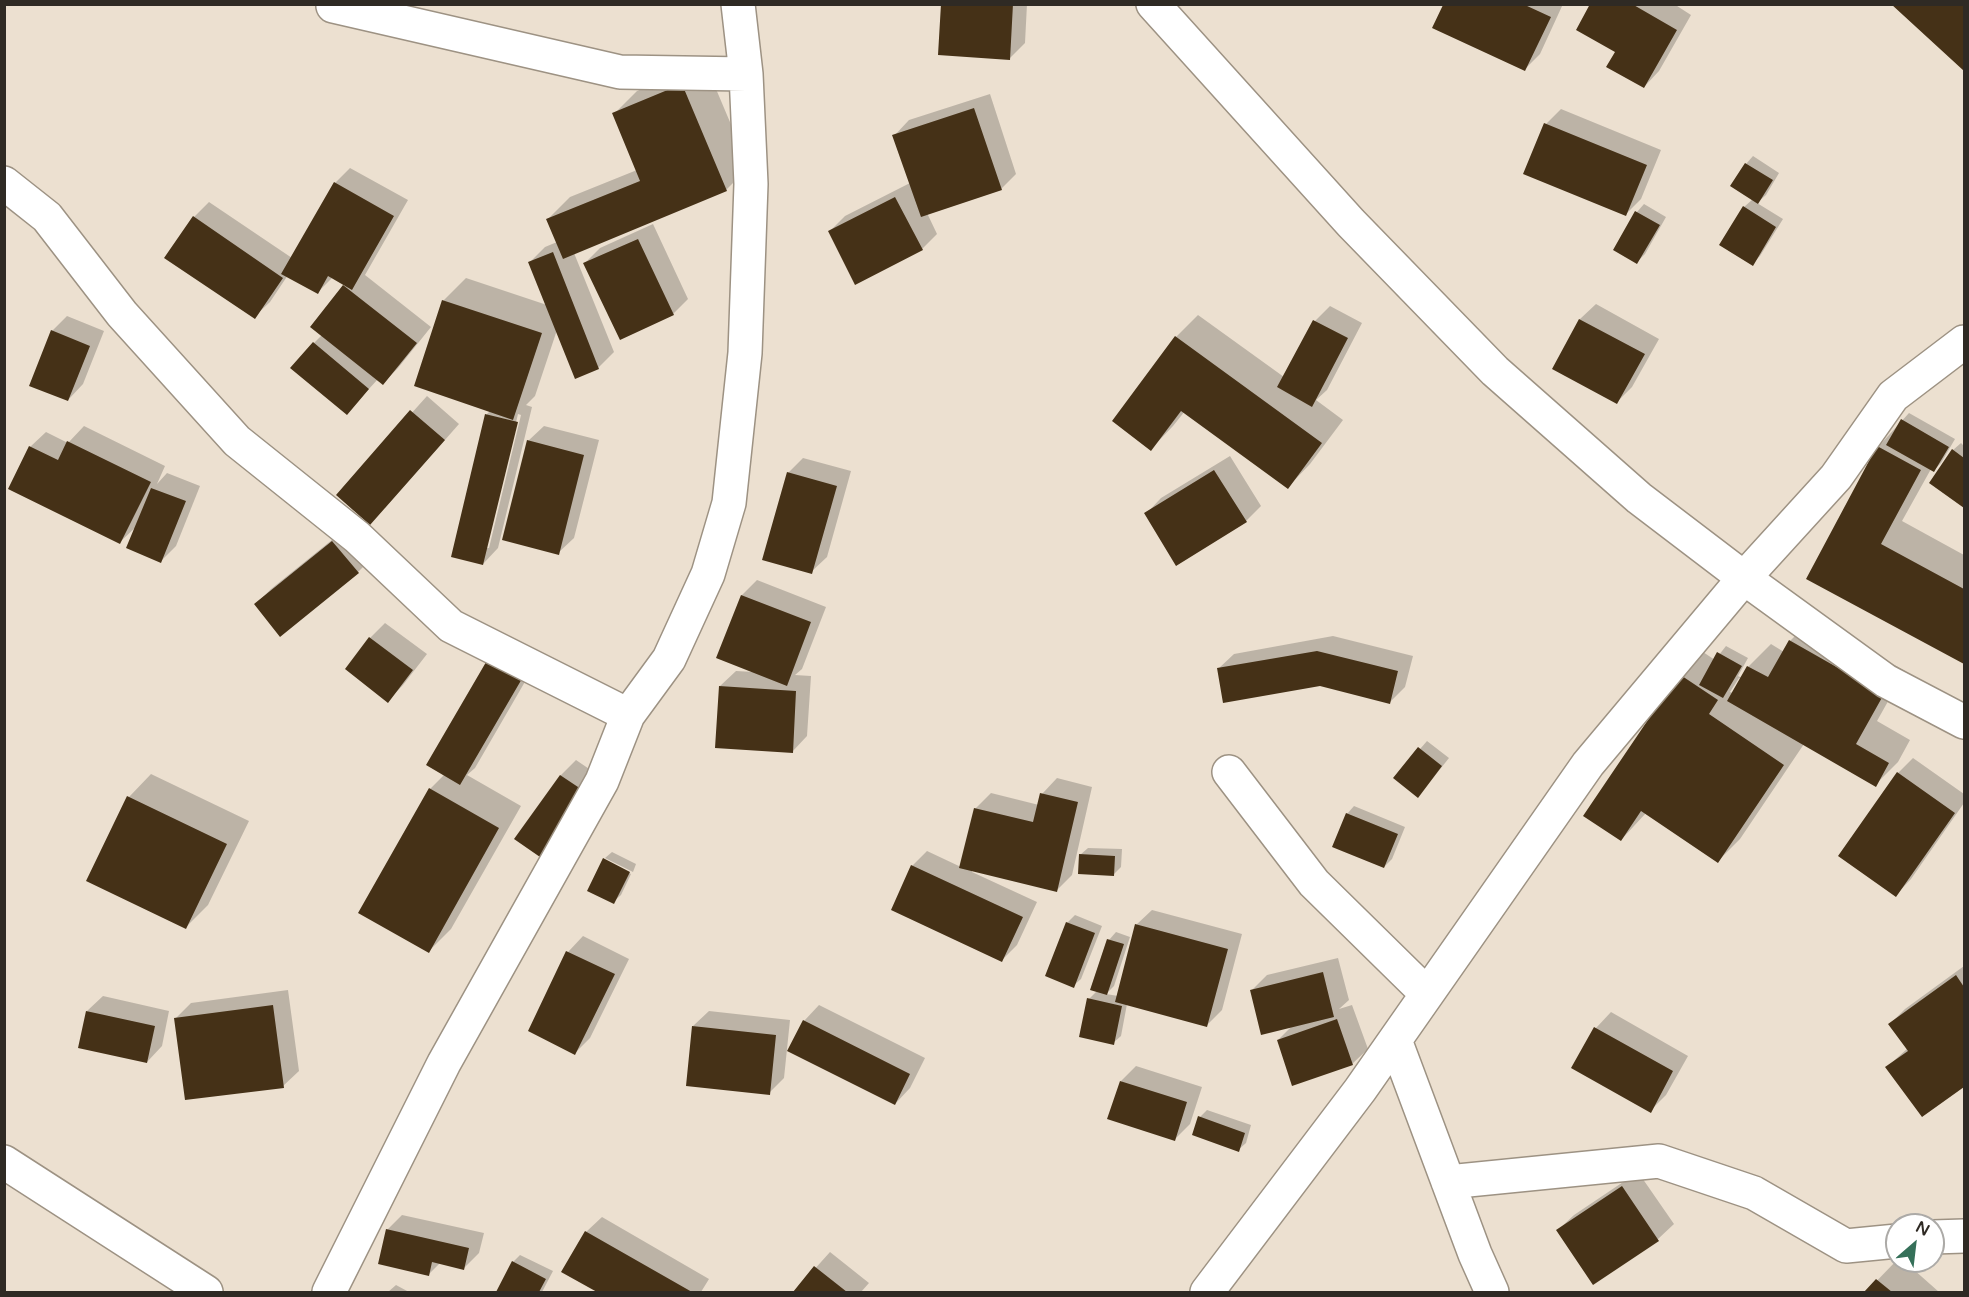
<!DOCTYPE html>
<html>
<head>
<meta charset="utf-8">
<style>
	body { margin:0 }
	#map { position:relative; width:1969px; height:1297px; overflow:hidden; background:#ece0d0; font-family:"Varela Round",sans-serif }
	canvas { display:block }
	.frame { position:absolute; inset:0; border:6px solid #2f2a24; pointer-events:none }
	.north { position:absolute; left:1885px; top:1213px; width:60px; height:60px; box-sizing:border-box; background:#fff; border:2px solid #acaaa7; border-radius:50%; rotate:28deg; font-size:16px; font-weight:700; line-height:24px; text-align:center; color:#2f2a24 }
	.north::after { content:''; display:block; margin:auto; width:21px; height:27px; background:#357059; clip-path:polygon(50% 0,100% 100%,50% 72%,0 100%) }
</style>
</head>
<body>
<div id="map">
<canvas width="1969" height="1297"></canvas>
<div class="frame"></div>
<div class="north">N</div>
</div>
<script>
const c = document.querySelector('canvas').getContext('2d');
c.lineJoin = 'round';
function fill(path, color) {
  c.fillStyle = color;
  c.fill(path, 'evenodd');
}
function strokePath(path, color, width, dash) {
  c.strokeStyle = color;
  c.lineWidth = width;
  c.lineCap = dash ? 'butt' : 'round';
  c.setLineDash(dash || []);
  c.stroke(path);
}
fill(new Path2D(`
	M 942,4 L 1027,4 L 1025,43 L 1009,59 Z
	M 1445,4 L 1563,4 L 1540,54 L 1525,69 L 1434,27 Z
	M 1592,4 L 1674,4 L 1691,15 L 1659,71 L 1644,87 L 1617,52 Z
	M 1893,4 L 1964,4 L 1964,69 Z
	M 705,63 L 749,167 L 726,190 L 574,253 L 614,352 L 598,368 L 557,330 L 535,396 L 526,405 L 532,407 L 498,548 L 483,564 L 487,414 L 490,411 L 443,301 L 466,278 L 547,305 L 530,262 L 545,247 L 557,242 L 548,219 L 570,197 L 637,170 L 614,114 L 637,91 ZM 518,414 L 521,415 L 489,548 L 486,548 Z
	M 990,94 L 1016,174 L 1001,189 L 927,213 L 937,234 L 922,249 L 830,231 L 845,216 L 910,183 L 894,136 L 909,120 Z
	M 1561,109 L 1661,150 L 1641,199 L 1626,214 L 1546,124 Z
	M 1753,156 L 1779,173 L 1766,195 L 1757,203 L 1783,219 L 1760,256 L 1752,264 L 1744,207 L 1753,199 L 1746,164 Z
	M 350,168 L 408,200 L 365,275 L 431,327 L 398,368 L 383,383 L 378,379 L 347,413 L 314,343 L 322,335 L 312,327 L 346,284 L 333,277 L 318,292 L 288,275 L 270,302 L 254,317 L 194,217 L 209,202 L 292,258 L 335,183 Z
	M 1644,204 L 1666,217 L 1645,254 L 1637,262 L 1615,249 L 1637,212 Z
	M 653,224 L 688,299 L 673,314 L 585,263 L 600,248 Z
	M 1596,304 L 1659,339 L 1632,387 L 1617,402 L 1554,368 L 1580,319 Z
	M 1330,306 L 1362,323 L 1327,390 L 1316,400 L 1343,420 L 1310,464 L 1288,487 L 1185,411 L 1173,426 L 1151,449 L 1176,337 L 1198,315 L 1284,377 L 1315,321 Z
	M 67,316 L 104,331 L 83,384 L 68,400 L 52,331 Z
	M 427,396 L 459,424 L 385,508 L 338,495 Z
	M 1909,413 L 1955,439 L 1941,463 L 1934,470 L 1931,469 L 1902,521 L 1964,555 L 1964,662 L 1808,578 L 1878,447 Z
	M 84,426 L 165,466 L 157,484 L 167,473 L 200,486 L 176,546 L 161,561 L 138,525 L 120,542 L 30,447 L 46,432 L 68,443 Z
	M 544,426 L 599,440 L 574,538 L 558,553 L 528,441 Z
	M 1961,443 L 1964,446 L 1964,506 L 1931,483 L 1953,450 Z
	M 1230,456 L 1261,506 L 1246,521 L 1146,514 L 1161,498 Z
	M 803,458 L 851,471 L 827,557 L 811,572 L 788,473 Z
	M 348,527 L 373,557 L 358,572 L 256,604 L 271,589 Z
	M 757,580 L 826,607 L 802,669 L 795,675 L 811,676 L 807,736 L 792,752 L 720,686 L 736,671 L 754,672 L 718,657 L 742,595 Z
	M 1813,618 L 1905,671 L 1877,721 L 1910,740 L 1898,762 L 1875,785 L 1804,744 L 1740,839 L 1718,861 L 1646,813 L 1621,840 L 1680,675 L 1703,652 L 1715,660 L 1726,646 L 1748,658 L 1738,676 L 1742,678 L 1748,667 L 1771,644 L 1784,652 L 1790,641 ZM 1739,678 L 1741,679 L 1733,693 L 1730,692 Z
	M 385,623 L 427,654 L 403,685 L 388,701 L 370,638 Z
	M 1333,636 L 1413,656 L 1405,687 L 1390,702 L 1320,684 L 1218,669 L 1234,654 Z
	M 537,661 L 475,768 L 467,775 L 521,806 L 451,929 L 428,952 L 430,789 L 445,774 L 428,765 Z
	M 1427,741 L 1449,758 L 1425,788 L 1395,778 Z
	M 1913,758 L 1964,794 L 1964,803 L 1911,879 L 1896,895 L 1898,773 Z
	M 576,760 L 601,777 L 516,838 L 561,775 Z
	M 151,774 L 249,821 L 208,905 L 186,927 L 88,880 L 129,797 Z
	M 1057,778 L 1092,787 L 1072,875 L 1057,890 L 972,870 L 972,872 L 1037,902 L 1017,945 L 1002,960 L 912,866 L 927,851 L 961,867 L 975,809 L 991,793 L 1039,805 L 1042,794 Z
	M 1354,806 L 1405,827 L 1392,859 L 1384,867 L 1347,814 Z
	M 1088,848 L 1122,849 L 1121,867 L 1114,874 L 1080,855 Z
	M 612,852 L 636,864 L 633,872 L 605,858 Z
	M 605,859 L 605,861 L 631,874 L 621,895 L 613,902 L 589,890 Z
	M 1152,910 L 1242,934 L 1222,1010 L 1207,1025 L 1127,1004 L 1121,1036 L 1113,1043 L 1089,999 L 1097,991 L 1109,940 L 1116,932 L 1130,937 L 1114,986 L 1106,994 L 1118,996 L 1136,925 Z
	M 1075,915 L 1102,926 L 1081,979 L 1073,986 L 1067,923 Z
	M 583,936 L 629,959 L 590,1038 L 575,1053 L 530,1030 L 568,952 Z
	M 1338,958 L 1349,1000 L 1339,1009 L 1352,1005 L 1368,1049 L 1352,1064 L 1278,1040 L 1293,1025 L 1252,990 L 1267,975 Z
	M 1964,966 L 1964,1085 L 1922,1115 L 1887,1067 L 1908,1048 L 1890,1024 L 1905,1009 Z
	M 288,990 L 299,1071 L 283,1086 L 176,1018 L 191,1003 Z
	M 103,996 L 169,1011 L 162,1046 L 147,1062 L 87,1011 Z
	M 819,1005 L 925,1058 L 910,1088 L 895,1104 L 804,1021 Z
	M 709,1011 L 790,1020 L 784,1078 L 769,1093 L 693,1026 Z
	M 1611,1012 L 1688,1056 L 1666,1095 L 1650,1111 L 1573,1067 L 1596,1028 Z
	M 1136,1066 L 1202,1087 L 1190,1124 L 1175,1139 L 1121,1081 Z
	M 1207,1110 L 1251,1125 L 1246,1143 L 1238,1150 L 1200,1117 Z
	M 1638,1172 L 1674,1224 L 1658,1239 L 1594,1283 L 1558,1230 L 1574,1215 Z
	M 402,1215 L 484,1233 L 479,1253 L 464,1268 L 440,1263 L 429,1274 L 387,1230 Z
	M 602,1217 L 709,1279 L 701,1292 L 600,1292 L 563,1271 L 586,1232 Z
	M 830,1252 L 869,1283 L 861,1292 L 794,1292 Z
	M 520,1255 L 553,1271 L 542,1292 L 497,1292 L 513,1262 Z
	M 1897,1260 L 1904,1261 L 1939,1292 L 1866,1292 Z
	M 396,1285 L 409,1292 L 388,1292 Z`), '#0003');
fill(new Path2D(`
	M 941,4 L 1013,4 L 1010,60 L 938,55 Z
	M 1590,4 L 1632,4 L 1677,30 L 1644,88 L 1606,67 L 1615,52 L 1576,30 Z
	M 1891,4 L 1964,6 L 1964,71 Z
	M 1443,5 L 1525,5 L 1551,17 L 1525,71 L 1432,28 Z
	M 682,84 L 727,191 L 563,259 L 546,219 L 640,181 L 612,113 Z
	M 974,108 L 1002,190 L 921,217 L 892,135 Z
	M 1544,123 L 1647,165 L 1626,216 L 1523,174 Z
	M 1745,163 L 1773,180 L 1758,204 L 1730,186 Z
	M 334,182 L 394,216 L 352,290 L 328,276 L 318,294 L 281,274 Z
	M 895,197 L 923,250 L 855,285 L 828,231 Z
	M 1743,206 L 1776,227 L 1753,266 L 1719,245 Z
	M 1635,211 L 1660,225 L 1637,264 L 1613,250 Z
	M 193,216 L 283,278 L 255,319 L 164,258 Z
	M 638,239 L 674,315 L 620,340 L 583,263 Z
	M 553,252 L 599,369 L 575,379 L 528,262 Z
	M 343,285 L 417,343 L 383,385 L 310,327 Z
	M 442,300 L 542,333 L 513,420 L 414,386 Z
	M 1579,319 L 1645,354 L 1617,404 L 1552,369 Z
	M 1313,320 L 1348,338 L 1312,407 L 1277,387 Z
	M 51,330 L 90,346 L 68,401 L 29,386 Z
	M 1175,336 L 1322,443 L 1288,489 L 1181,411 L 1151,451 L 1112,421 Z
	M 313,342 L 369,389 L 347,415 L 290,368 Z
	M 410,410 L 445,440 L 370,525 L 336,495 Z
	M 485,414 L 518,422 L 483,565 L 451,557 Z
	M 1901,419 L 1949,447 L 1934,472 L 1886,445 Z
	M 527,440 L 584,455 L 559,555 L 502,540 Z
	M 67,441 L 151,482 L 120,544 L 8,489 L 29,446 L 58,460 Z
	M 1877,446 L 1921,470 L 1881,544 L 1964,589 L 1964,664 L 1806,579 Z
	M 1952,449 L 1964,458 L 1964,508 L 1929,483 Z
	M 1214,470 L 1247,522 L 1176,566 L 1144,513 Z
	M 787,472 L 837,486 L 812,574 L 762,560 Z
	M 151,488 L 186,501 L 161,563 L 126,548 Z
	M 332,541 L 359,573 L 280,637 L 254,604 Z
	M 741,595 L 811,622 L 787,686 L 716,658 Z
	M 369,637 L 413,670 L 388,703 L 345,669 Z
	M 1789,640 L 1884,694 L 1856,744 L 1889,763 L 1876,787 L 1727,701 L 1747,666 L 1768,677 Z
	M 1317,651 L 1398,671 L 1390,704 L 1320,686 L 1223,703 L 1217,668 Z
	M 1717,652 L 1742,666 L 1723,698 L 1699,685 Z
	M 489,657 L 523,677 L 460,785 L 426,765 Z
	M 1679,674 L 1718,700 L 1709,714 L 1784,765 L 1718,863 L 1641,811 L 1621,841 L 1583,816 Z
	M 719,686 L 796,691 L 793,753 L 715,748 Z
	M 1418,747 L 1442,766 L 1418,798 L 1393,778 Z
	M 1897,772 L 1955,813 L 1896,897 L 1838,856 Z
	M 560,775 L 587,793 L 540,857 L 514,839 Z
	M 429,788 L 499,828 L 429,953 L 358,913 Z
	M 1040,793 L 1078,802 L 1057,892 L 959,868 L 974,808 L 1033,822 Z
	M 127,796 L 227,844 L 186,929 L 86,881 Z
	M 1346,813 L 1398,834 L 1384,868 L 1332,847 Z
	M 1079,854 L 1115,856 L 1114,876 L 1078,874 Z
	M 603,858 L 630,872 L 614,904 L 587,891 Z
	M 911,865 L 1023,917 L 1002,962 L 891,910 Z
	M 1066,922 L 1095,933 L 1074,988 L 1045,976 Z
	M 1135,924 L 1228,949 L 1207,1027 L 1115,1002 Z
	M 1107,939 L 1124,944 L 1107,995 L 1090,990 Z
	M 566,951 L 615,974 L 575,1055 L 528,1031 Z
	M 1323,972 L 1334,1017 L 1261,1035 L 1250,990 Z
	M 1956,975 L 1964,987 L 1964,1087 L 1922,1117 L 1885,1067 L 1908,1051 L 1888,1024 Z
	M 1087,998 L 1122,1006 L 1114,1045 L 1079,1037 Z
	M 273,1005 L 284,1088 L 185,1100 L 174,1018 Z
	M 86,1011 L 155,1026 L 147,1063 L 78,1048 Z
	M 1337,1019 L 1353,1065 L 1292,1086 L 1277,1040 Z
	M 803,1020 L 910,1074 L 895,1105 L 787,1051 Z
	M 692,1026 L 776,1035 L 770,1095 L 686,1086 Z
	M 1594,1027 L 1673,1071 L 1651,1113 L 1571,1068 Z
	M 1120,1081 L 1187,1102 L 1175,1141 L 1107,1119 Z
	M 1198,1116 L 1245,1133 L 1239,1152 L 1192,1135 Z
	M 1622,1186 L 1659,1241 L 1593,1285 L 1556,1230 Z
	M 386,1229 L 469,1248 L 464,1270 L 432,1262 L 429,1276 L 378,1264 Z
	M 585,1231 L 692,1292 L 597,1292 L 561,1272 Z
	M 512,1261 L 546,1279 L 539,1292 L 496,1292 Z
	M 814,1266 L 847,1292 L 793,1292 Z
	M 1876,1279 L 1892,1292 L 1864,1292 Z`), '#453117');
const minor = new Path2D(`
	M 1153,4 L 1351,223 L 1495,371 L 1639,498 L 1744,578 L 1886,681 L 1964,722
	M 333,6 L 620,72 L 746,74
	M 4,183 L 47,217 L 122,314 L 237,441 L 357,537 L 451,626 L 628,715
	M 1229,772 L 1314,883 L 1427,994
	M 1395,1040 L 1475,1254 L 1492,1292
	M 4,1162 L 206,1292
	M 1448,1182 L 1659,1161 L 1754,1193 L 1846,1246 L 1897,1241
	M 1933,1237 L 1964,1236
	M 329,1292 L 444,1063 L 602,781 L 628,715 L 669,659 L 708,574 L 729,503 L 745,353 L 751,184 L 746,74 L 738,4
	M 1207,1292 L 1360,1090 L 1588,764 L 1744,578 L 1836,477 L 1893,396 L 1964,342`);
strokePath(minor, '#9d9283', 36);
strokePath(minor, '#fff', 33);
</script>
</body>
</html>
